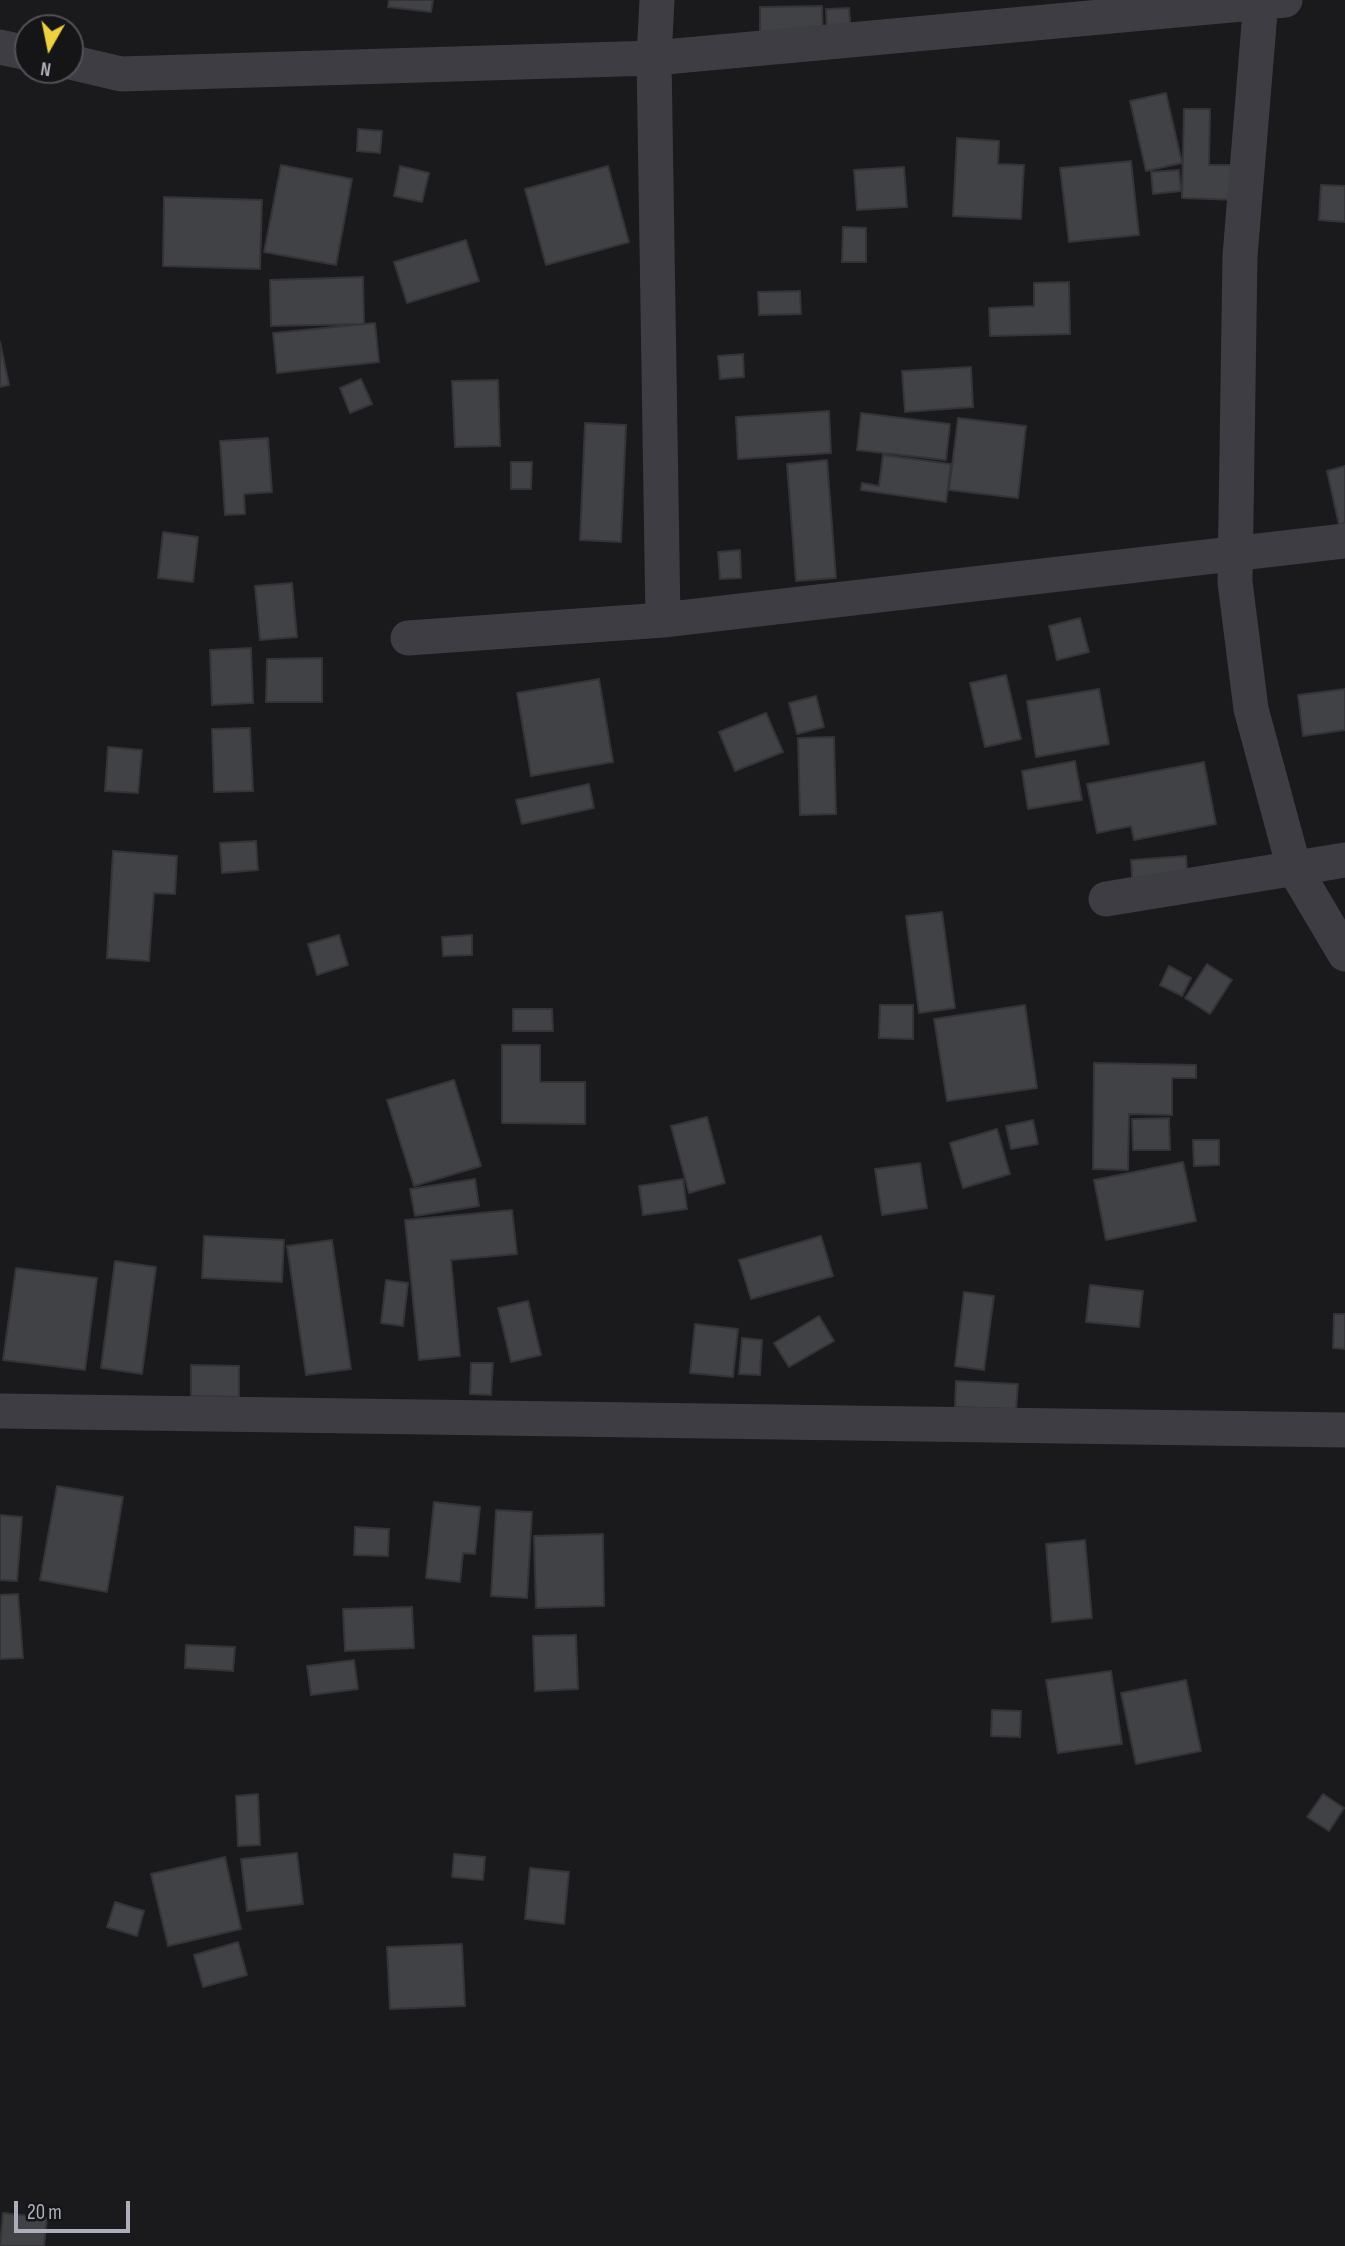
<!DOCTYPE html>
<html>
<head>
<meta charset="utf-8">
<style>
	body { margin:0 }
	#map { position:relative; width:1345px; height:2246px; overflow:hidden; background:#1a1a1c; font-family:"Sofia Sans Condensed",sans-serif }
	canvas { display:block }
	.north { position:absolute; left:14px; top:14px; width:70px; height:70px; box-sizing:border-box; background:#151517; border:2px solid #515259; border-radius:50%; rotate:189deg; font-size:19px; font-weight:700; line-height:28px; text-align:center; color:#acaebb }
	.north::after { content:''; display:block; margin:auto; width:24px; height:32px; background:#eed140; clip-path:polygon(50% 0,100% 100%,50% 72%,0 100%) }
	.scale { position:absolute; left:14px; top:2201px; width:116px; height:32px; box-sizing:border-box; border:4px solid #acaebb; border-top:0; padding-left:9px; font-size:21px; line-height:24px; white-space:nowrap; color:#acaebb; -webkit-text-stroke:5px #151517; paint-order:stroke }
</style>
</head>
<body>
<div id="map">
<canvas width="1345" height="2246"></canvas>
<div class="north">N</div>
<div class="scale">20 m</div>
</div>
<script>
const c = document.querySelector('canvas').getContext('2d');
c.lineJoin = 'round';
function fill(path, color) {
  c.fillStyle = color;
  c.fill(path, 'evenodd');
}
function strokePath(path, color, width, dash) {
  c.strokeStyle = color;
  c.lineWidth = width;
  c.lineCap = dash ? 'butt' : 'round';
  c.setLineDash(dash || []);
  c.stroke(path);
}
const building = new Path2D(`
	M 389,0 L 433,0 L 431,12 L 388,7 Z
	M 822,6 L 823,43 L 760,43 L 760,7 Z
	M 849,8 L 851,34 L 827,36 L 826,9 Z
	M 1166,93 L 1182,163 L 1146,171 L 1130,101 Z
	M 1184,109 L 1210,109 L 1209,165 L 1238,165 L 1238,200 L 1182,198 Z
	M 358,129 L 382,131 L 380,153 L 357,151 Z
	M 957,138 L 999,141 L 998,164 L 1024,165 L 1021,219 L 953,216 Z
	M 1131,161 L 1139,235 L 1069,242 L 1060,168 Z
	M 281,165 L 352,179 L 336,265 L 264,252 Z
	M 400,166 L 429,173 L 422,202 L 394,196 Z
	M 608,166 L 629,242 L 546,265 L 525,189 Z
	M 904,167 L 907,207 L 857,210 L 854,170 Z
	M 1179,170 L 1181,191 L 1153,194 L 1151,172 Z
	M 1321,185 L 1345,186 L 1345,222 L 1319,220 Z
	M 164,197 L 262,200 L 260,269 L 163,266 Z
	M 843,227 L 866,228 L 866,262 L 842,262 Z
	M 466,240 L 479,281 L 407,303 L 394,262 Z
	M 363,277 L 364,324 L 271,326 L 270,280 Z
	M 1069,282 L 1070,334 L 990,336 L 989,308 L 1034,306 L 1034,283 Z
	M 800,291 L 801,314 L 759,315 L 758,292 Z
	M 375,323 L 379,362 L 277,373 L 273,333 Z
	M 0,342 L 9,385 L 0,387 Z
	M 743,354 L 744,377 L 720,379 L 718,356 Z
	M 971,367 L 973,407 L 905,412 L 902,371 Z
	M 361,379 L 372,404 L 350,413 L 340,388 Z
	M 498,380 L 500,446 L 455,447 L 452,381 Z
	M 829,411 L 831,453 L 738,459 L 736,417 Z
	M 861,413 L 950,424 L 946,460 L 857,450 Z
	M 958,418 L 1026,426 L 1018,498 L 949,490 Z
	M 585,423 L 626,425 L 621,542 L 580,540 Z
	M 268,438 L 272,492 L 244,494 L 245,514 L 225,515 L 220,441 Z
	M 883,455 L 951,464 L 946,502 L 861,490 L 862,483 L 879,486 Z
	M 827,460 L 836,578 L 796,581 L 787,464 Z
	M 511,462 L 532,462 L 531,489 L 511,489 Z
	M 1345,466 L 1345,523 L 1339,525 L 1327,471 Z
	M 163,532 L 198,537 L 193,582 L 158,578 Z
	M 740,550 L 741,578 L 720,579 L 718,552 Z
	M 292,583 L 297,637 L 260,640 L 255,586 Z
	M 1080,618 L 1089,652 L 1057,660 L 1049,626 Z
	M 251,648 L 253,703 L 212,705 L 210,650 Z
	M 322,658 L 322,702 L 266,702 L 267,659 Z
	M 1006,675 L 1021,739 L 985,747 L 970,683 Z
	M 599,679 L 613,762 L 531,776 L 517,693 Z
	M 1099,689 L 1109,744 L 1036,757 L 1027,701 Z
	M 1345,689 L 1345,730 L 1303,736 L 1298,695 Z
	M 816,696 L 824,727 L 797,734 L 789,703 Z
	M 766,713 L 783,752 L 735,771 L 719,732 Z
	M 250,728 L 253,791 L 214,792 L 212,729 Z
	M 834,737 L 836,814 L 800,815 L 798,738 Z
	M 108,747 L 142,750 L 138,793 L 105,791 Z
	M 1075,761 L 1082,800 L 1028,809 L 1022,771 Z
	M 1204,762 L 1216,824 L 1134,840 L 1131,826 L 1097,833 L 1087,784 Z
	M 589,784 L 594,808 L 522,824 L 516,800 Z
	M 256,841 L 258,870 L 222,873 L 220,843 Z
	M 113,851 L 177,856 L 175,894 L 154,893 L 149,961 L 107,958 Z
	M 1186,856 L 1188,886 L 1133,890 L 1131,860 Z
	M 942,912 L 955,1008 L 919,1013 L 906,916 Z
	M 339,935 L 348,965 L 317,975 L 308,944 Z
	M 472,935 L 472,955 L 443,956 L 442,937 Z
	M 1207,964 L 1232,980 L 1210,1014 L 1185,998 Z
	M 1169,966 L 1191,978 L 1182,996 L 1160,985 Z
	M 880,1005 L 913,1005 L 913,1039 L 879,1038 Z
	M 1025,1005 L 1037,1088 L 947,1101 L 934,1019 Z
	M 513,1009 L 552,1009 L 553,1031 L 513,1031 Z
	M 502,1045 L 540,1045 L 540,1082 L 585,1082 L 585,1124 L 502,1123 Z
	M 1094,1063 L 1196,1065 L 1196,1078 L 1172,1078 L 1172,1115 L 1129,1114 L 1128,1170 L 1093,1169 Z
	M 454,1080 L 481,1166 L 414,1186 L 387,1100 Z
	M 707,1117 L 725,1183 L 689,1193 L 671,1126 Z
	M 1169,1118 L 1170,1150 L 1133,1150 L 1132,1119 Z
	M 1033,1120 L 1038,1144 L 1011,1149 L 1006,1126 Z
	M 997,1129 L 1010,1174 L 963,1188 L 950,1143 Z
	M 1193,1140 L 1219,1140 L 1219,1165 L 1194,1166 Z
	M 1183,1162 L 1196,1221 L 1106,1240 L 1094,1180 Z
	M 920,1163 L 927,1208 L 882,1215 L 875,1169 Z
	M 475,1179 L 479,1206 L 415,1216 L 410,1189 Z
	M 683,1179 L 687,1209 L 643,1215 L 639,1186 Z
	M 512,1210 L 517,1254 L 451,1260 L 460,1356 L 419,1360 L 405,1220 Z
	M 204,1236 L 284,1240 L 282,1282 L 202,1278 Z
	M 821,1236 L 833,1276 L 751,1299 L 739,1260 Z
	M 332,1240 L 351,1369 L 306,1375 L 287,1246 Z
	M 115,1261 L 156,1267 L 142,1374 L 101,1368 Z
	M 16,1268 L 97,1278 L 85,1370 L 3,1360 Z
	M 386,1280 L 408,1283 L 403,1326 L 381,1323 Z
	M 1090,1285 L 1143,1291 L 1139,1327 L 1086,1322 Z
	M 964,1292 L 994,1296 L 984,1370 L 955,1366 Z
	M 528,1301 L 541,1355 L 511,1362 L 498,1308 Z
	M 1334,1314 L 1345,1314 L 1345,1349 L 1333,1348 Z
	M 819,1316 L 834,1341 L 789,1367 L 774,1343 Z
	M 695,1324 L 738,1329 L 733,1377 L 690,1373 Z
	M 742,1338 L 762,1340 L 760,1375 L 739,1374 Z
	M 471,1363 L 493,1363 L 491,1395 L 470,1394 Z
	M 191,1365 L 239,1366 L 239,1397 L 191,1396 Z
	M 956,1381 L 1018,1384 L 1016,1409 L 955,1407 Z
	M 57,1486 L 123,1497 L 107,1592 L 40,1580 Z
	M 434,1502 L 480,1507 L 475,1554 L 463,1553 L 460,1582 L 426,1578 Z
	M 496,1510 L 532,1512 L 527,1598 L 491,1596 Z
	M 0,1515 L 22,1517 L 17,1581 L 0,1580 Z
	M 355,1527 L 389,1529 L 388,1556 L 354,1555 Z
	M 603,1534 L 604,1606 L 536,1608 L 534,1536 Z
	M 1085,1540 L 1092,1618 L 1052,1622 L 1046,1544 Z
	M 18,1594 L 23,1658 L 0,1659 L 0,1595 Z
	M 412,1607 L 414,1648 L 345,1651 L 343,1609 Z
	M 576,1635 L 578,1689 L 535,1691 L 533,1636 Z
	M 186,1645 L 235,1647 L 233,1671 L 185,1668 Z
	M 354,1660 L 358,1689 L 311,1695 L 307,1666 Z
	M 1111,1671 L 1122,1744 L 1058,1753 L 1046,1680 Z
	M 1186,1680 L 1201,1751 L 1136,1764 L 1121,1693 Z
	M 992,1710 L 1021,1711 L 1020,1737 L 991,1736 Z
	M 258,1794 L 260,1845 L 238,1846 L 236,1796 Z
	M 1323,1794 L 1344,1808 L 1329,1831 L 1307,1817 Z
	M 297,1853 L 303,1904 L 247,1911 L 241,1859 Z
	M 454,1854 L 485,1857 L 483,1880 L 452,1877 Z
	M 225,1857 L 241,1929 L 168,1946 L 151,1874 Z
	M 530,1868 L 569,1872 L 564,1924 L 525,1919 Z
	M 115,1902 L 144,1911 L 137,1936 L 107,1927 Z
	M 238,1942 L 247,1975 L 203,1987 L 194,1955 Z
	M 462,1944 L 465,2006 L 390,2009 L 387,1947 Z
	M 3,2213 L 47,2218 L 44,2246 L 0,2246 Z`);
fill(building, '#414246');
strokePath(building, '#343438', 2);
strokePath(new Path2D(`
	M 657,0 L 654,58 L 663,620
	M 1261,0 L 1240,256 L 1235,582 L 1251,709 L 1294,868 L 1345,954
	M 0,47 L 28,53
	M 70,62 L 121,74 L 654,58 L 1285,0
	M 408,638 L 663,620 L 1345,541
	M 1106,899 L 1345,860
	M 0,1411 L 1345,1430`), '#3d3d43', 35);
</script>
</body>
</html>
